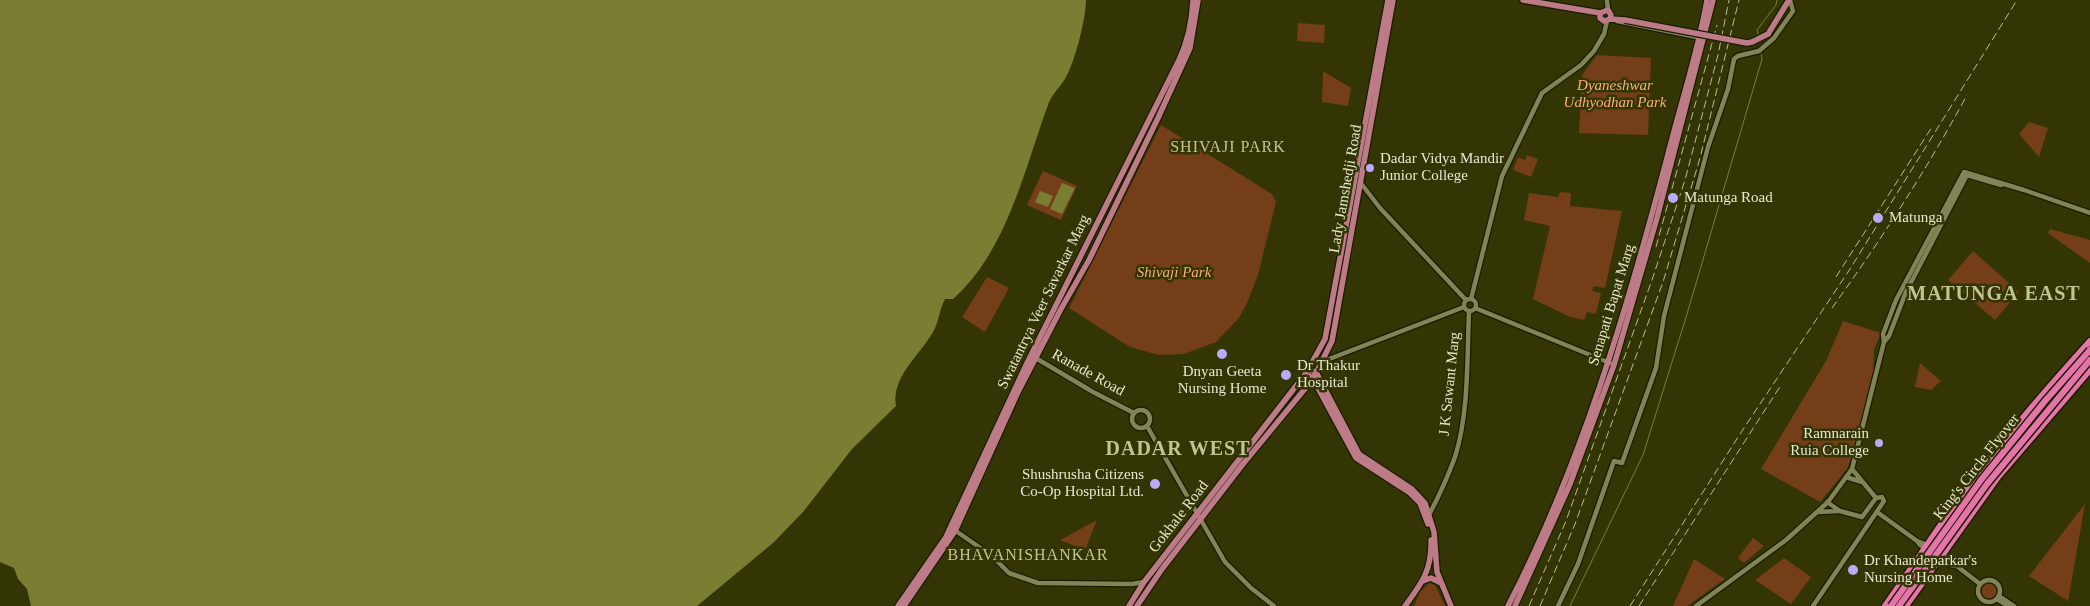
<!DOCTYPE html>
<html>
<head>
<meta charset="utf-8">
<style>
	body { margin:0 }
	canvas { display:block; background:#333504 }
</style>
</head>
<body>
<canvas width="2090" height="606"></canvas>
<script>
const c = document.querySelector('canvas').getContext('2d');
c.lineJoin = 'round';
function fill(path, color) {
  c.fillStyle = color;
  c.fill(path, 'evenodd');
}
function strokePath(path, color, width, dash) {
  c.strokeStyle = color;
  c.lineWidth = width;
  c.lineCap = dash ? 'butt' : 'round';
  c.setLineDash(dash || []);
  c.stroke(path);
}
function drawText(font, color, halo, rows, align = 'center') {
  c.font = font + ' Georgia,serif';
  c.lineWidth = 5;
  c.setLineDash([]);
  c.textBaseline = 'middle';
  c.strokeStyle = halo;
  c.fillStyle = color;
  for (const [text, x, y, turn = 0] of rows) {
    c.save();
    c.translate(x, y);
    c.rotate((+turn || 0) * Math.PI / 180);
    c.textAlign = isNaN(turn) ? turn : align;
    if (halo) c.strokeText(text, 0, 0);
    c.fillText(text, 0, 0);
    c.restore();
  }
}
fill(new Path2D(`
	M 1298,23 L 1325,25 L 1324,43 L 1297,41 Z
	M 1597,55 L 1651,58 L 1648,135 L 1579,133 L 1582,75 Z
	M 1323,71 L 1351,88 L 1348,106 L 1322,102 Z
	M 2029,122 L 2048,128 L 2039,157 L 2019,134 Z
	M 1161,125 L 1272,194 L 1276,202 L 1258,275 L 1247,303 L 1239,318 L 1216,342 L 1184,354 L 1159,355 L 1130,347 L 1069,308 Z
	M 1527,155 L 1538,159 L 1531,177 L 1513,170 L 1518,157 L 1525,160 Z
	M 1043,171 L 1077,186 L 1061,220 L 1027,205 Z
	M 1560,192 L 1571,193 L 1570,206 L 1622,211 L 1605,288 L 1594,286 L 1592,291 L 1601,293 L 1596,314 L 1587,312 L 1584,320 L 1570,317 L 1533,299 L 1550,226 L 1524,220 L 1529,193 L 1558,197 Z
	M 2050,229 L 2090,240 L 2090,263 L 2048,233 Z
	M 1973,251 L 2019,292 L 1995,320 L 1948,280 Z
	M 987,277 L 1009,288 L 985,332 L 962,317 Z
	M 1843,321 L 1881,333 L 1874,349 L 1873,383 L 1863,426 L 1847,469 L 1820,502 L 1761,469 L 1826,361 Z
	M 1920,363 L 1941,381 L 1931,390 L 1915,387 Z
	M 2085,504 L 2068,601 L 2029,576 Z
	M 1097,520 L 1085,550 L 1060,540 Z
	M 1753,538 L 1764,546 L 1744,563 L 1738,558 Z
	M 1784,558 L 1811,577 L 1791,604 L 1755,580 Z
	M 1694,559 L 1725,579 L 1687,606 L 1673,606 Z
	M1981 591a8 8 0 1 1 16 0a8 8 0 1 1-16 0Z
	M 1429,583 L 1435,585 L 1445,606 L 1414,606 L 1420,592 Z`), '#733e18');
fill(new Path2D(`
	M 0,0 L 1086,0 C 1086,18 1075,62 1066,77 C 1061,86 1053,93 1049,102 C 1025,167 1007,252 953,299 L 945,299 C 939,310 939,322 933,332 C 920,355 891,377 896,406 L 852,449 L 803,512 L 773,543 L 697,606 L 31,606 L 27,589 L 18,579 L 14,568 L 0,562 Z
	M 1062,183 L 1075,188 L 1062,214 L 1050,209 Z
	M 1040,191 L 1053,196 L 1048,207 L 1035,202 Z`), '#797e33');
strokePath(new Path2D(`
	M 1758,34 L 1757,30 L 1776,5 L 1777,0
	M 1570,606 L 1643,455 L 1687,314 L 1762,59 L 1761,52`), '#797e33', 1);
const minor = new Path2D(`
	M 1607,1 L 1608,10
	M 1617,21 L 1702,38
	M 1360,182 L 1380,208 L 1466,300
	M1464 305a6 6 0 1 1 12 0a6 6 0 1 1-12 0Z
	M 1471,299 L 1502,176 L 1542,93 L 1581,65 L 1594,51 L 1604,34 L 1607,21
	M 1475,308 L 1610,363
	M 1884,342 L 1889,336 L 1906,292 L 1967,175 L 2001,185
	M 1034,357 L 1093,392 L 1134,413
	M 1324,361 L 1464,307
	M1132 419a9 9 0 1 1 18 0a9 9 0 1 1-18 0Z
	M 1147,426 L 1225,562 L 1251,588 L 1274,606
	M 1852,469 L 1876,498
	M 1846,477 L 1862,482
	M 1827,502 L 1840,511 L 1862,517
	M 1817,512 L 1839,511
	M 1877,512 L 1917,541 L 1930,546
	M 1430,513 C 1439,496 1448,476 1455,457 C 1469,413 1467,357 1469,311
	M 1862,517 L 1876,498
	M 953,529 L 992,556 L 1009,573 L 1038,583 L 1132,584 L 1144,582
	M 1917,541 L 1920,545 L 1948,564 L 1954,566
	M 1940,553 L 1980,584
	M1978 591a11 11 0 1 1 22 0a11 11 0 1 1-22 0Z
	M 1999,596 L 2014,606
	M 1997,599 L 2008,606
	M 1558,606 L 1578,564 L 1614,461 L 1622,463 L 1656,368 L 1664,316 L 1708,147 L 1728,89 L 1734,59 L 1738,56 L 1759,51 L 1774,38 L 1793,11 L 1790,0
	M 1696,606 L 1786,540 L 1828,502 L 1852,469 L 1884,342 L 1883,334 L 1896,300 L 1964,172 L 2024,190 L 2090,213
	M 1813,606 L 1884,501 L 1882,497 L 1876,498`);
const major = new Path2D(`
	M 1523,0 L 1600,13 L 1608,10 L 1611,15 L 1610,19
	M 1600,13 L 1600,18 L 1604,21 L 1610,19 L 1625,20
	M 1768,34 L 1789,0
	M 1348,169 L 1356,173
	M 1308,368 L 1317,374 L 1359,454 L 1412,489 L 1425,503 L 1434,532 L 1437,572 L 1451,606
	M 1306,373 L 1313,379 L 1356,458 L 1410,493 L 1420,503 L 1428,524
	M 1423,581 L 1431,578 L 1441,583
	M 898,606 L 946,537 L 1027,363 L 1179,60 C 1188,41 1192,21 1193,0
	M 904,606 L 955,531 L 1017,394 L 1061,309 L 1089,260 L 1158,118 L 1190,48 L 1198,0
	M 1129,606 L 1144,582 L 1306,373 L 1325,339 L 1388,0
	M 1137,606 L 1162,569 L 1243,464 L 1313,379 L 1332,341 L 1393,0
	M 1405,606 C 1422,583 1432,570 1431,540
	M 1508,606 C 1581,465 1627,310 1667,158 C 1680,105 1698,53 1707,0
	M 1515,606 L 1570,484 L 1614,365 L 1657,218 L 1713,0`);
const highway = new Path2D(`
	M 1885,606 C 1909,572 1932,537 1956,503 C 1997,446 2043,393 2090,341
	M 1906,606 L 1998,477 L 2090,370`);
strokePath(minor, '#1a1c00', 7);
strokePath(major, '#1a1c00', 8);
strokePath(highway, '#1a1c00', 9);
strokePath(minor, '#818556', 4.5);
strokePath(major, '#bd7b88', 5.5);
strokePath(highway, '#e574a9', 6);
strokePath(new Path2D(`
	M 1656,247 L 1717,25
	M 1836,277 L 1932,127
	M 1832,308 C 1881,240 1927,169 1967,95
	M 1529,606 L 1566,521 L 1653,277 L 1685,180 L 1718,55 L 1729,0
	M 1540,606 L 1575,524 L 1663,282 L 1700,158 L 1739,0
	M 1630,606 L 1742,431 L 1850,269 L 2017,0
	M 1639,606 L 1781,385`), '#b8ba9c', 1, [8, 4]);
const majorBridge = new Path2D(`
	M 1625,20 L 1747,43 L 1752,42 L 1768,34`);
const highwayBridge = new Path2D(`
	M 1891,606 L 1981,480 L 2045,401 L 2090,350
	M 1899,606 L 1987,484 L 2090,360`);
strokePath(majorBridge, '#1a1c00', 8, []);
strokePath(highwayBridge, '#1a1c00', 9, []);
strokePath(majorBridge, '#bd7b88', 5.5);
strokePath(highwayBridge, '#e574a9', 6);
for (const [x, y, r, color] of [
	[1370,168,5,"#b9abf7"],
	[1673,198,6,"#b9abf7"],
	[1878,218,6,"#b9abf7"],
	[1222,354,6,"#b9abf7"],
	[1286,375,6,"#b9abf7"],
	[1879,443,5,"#b9abf7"],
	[1155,484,6,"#b9abf7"],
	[1853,570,6,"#b9abf7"]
]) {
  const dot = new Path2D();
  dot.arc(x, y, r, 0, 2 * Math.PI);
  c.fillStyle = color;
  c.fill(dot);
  strokePath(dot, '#333504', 2);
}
drawText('italic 15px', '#fdac79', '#333504', [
	["Dyaneshwar",1615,86],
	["Udhyodhan Park",1615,103],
	["Shivaji Park",1174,273]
]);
drawText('15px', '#e6e8d0', '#333504', [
	["Dadar Vidya Mandir",1380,159],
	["Junior College",1380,176],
	["Matunga Road",1684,198],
	["Matunga",1889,218],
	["Dr Thakur",1297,366],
	["Hospital",1297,383],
	["Dnyan Geeta",1222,372,"center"],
	["Nursing Home",1222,389,"center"],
	["Ramnarain",1869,434,"right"],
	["Ruia College",1869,451,"right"],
	["Shushrusha Citizens",1144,475,"right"],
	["Co-Op Hospital Ltd.",1144,492,"right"],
	["Dr Khandeparkar's",1864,561],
	["Nursing Home",1864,578]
], 'left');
drawText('15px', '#e6e8d0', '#333504', [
	["Lady Jamshedji Road",1346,189,-80],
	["Swatantrya Veer Savarkar Marg",1044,302,-64],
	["Senapati Bapat Marg",1612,305,-73],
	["Ranade Road",1088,373,29],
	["J K Sawant Marg",1450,384,-84],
	["King's Circle Flyover",1977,467,-52],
	["Gokhale Road",1179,517,-52]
]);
c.letterSpacing = '1px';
drawText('16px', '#c0c593', '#333504', [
	["SHIVAJI PARK",1228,148],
	["BHAVANISHANKAR",1028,556]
]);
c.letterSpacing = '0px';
c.letterSpacing = '1px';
drawText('bold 20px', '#c0c593', '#333504', [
	["MATUNGA EAST",1994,295],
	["DADAR WEST",1178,450]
]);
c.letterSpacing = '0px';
</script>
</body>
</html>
